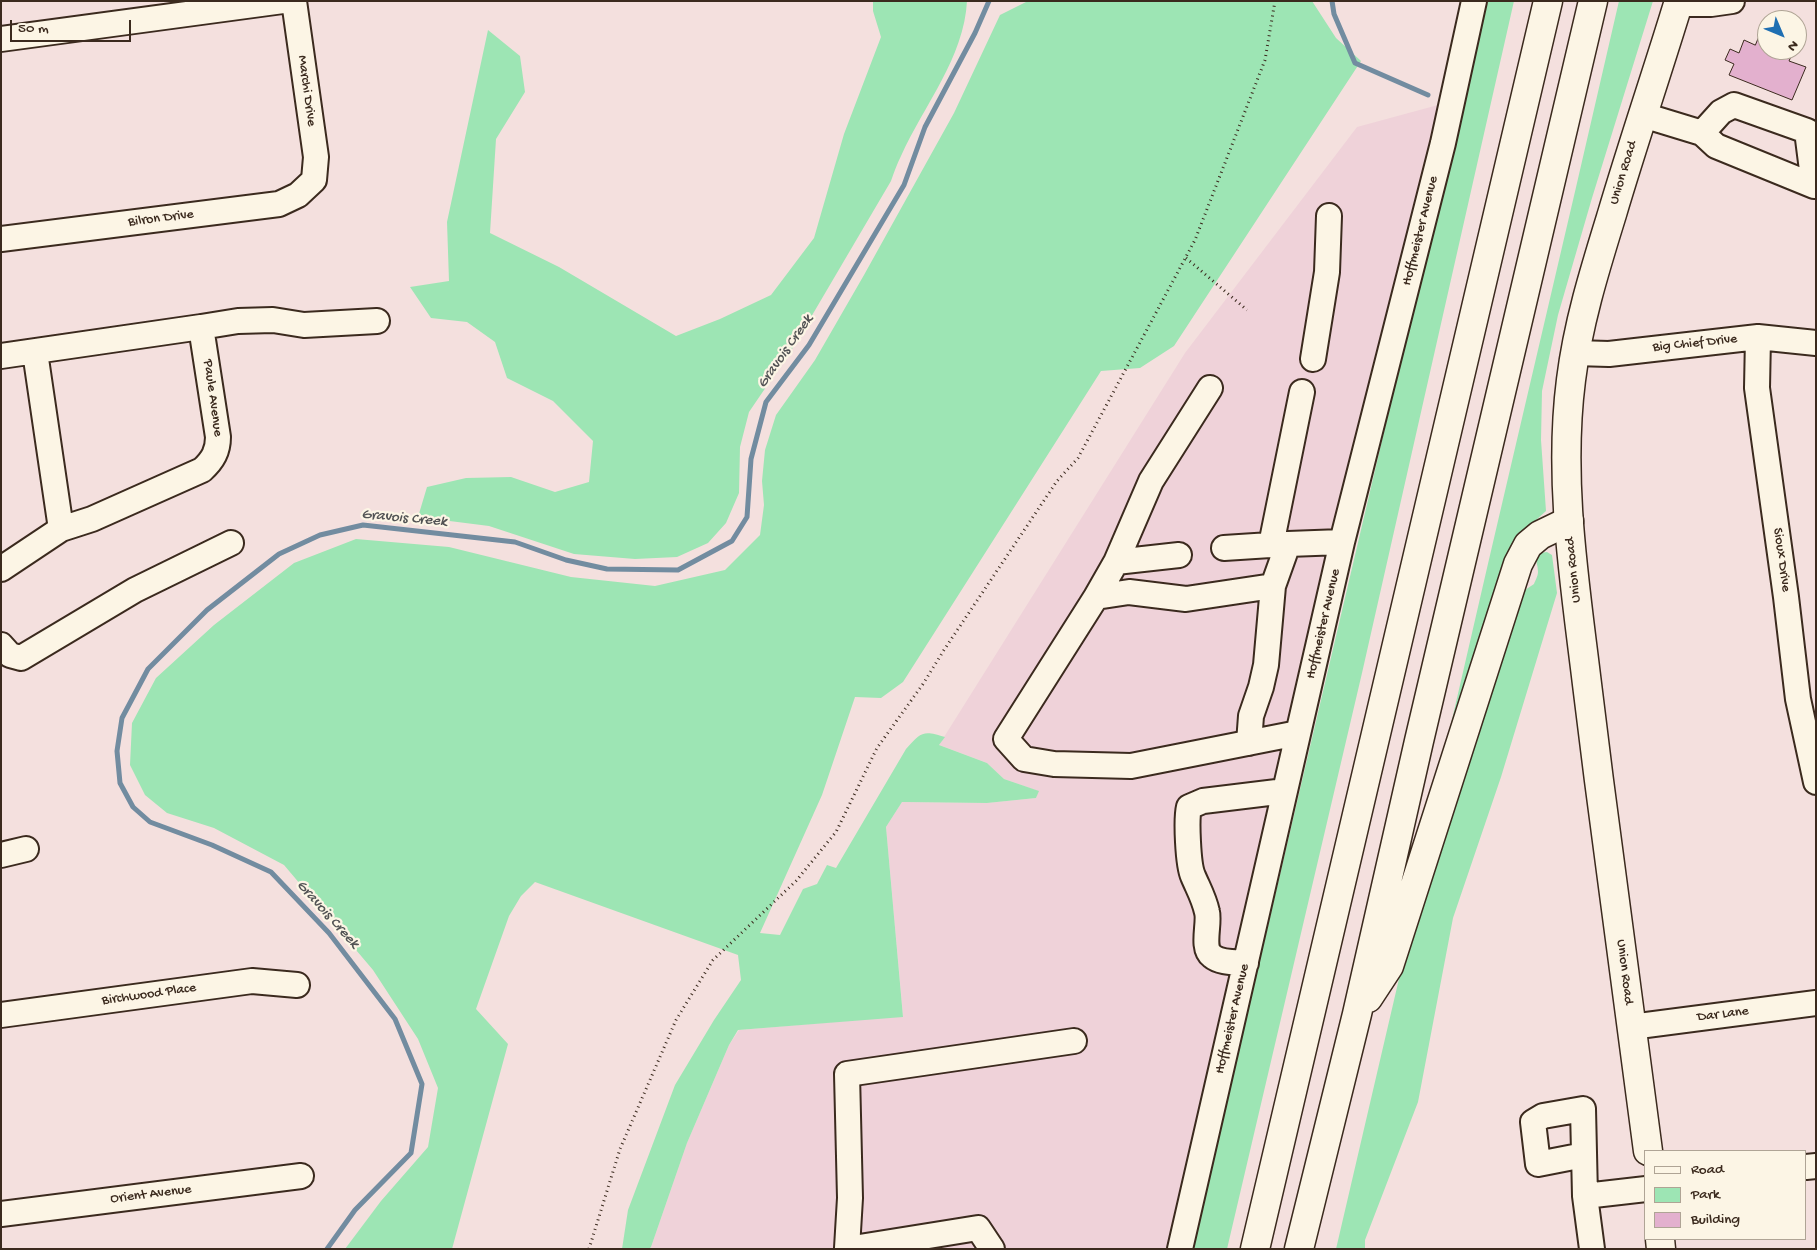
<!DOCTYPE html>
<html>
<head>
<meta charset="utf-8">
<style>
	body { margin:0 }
	#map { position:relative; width:1817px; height:1250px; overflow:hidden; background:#f4e0de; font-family:"Gochi Hand",sans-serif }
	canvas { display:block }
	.frame { position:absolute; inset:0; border:2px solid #3b2a1e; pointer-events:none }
	.legend { position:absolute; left:1644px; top:1150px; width:162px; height:90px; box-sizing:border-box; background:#fcf5e5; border:1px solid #afa495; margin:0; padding:6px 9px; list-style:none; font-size:15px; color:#3b2a1e }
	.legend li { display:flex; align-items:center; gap:10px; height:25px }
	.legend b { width:25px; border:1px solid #afa495 }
	.north { position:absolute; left:1757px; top:10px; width:50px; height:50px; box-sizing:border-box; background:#fcf5e5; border:1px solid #afa495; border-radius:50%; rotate:135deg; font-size:14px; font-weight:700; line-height:20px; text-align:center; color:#3b2a1e }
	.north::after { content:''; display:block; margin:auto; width:18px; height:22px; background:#1f6fb2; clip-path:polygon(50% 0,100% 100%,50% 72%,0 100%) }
	.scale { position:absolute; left:10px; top:20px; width:121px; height:22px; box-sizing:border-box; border:2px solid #3b2a1e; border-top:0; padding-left:6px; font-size:15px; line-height:18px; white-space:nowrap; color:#3b2a1e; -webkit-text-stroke:4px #fcf5e5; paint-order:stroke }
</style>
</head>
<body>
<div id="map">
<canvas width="1817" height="1250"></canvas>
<div class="frame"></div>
<ul class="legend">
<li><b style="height:6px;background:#fcf5e5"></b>Road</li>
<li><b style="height:14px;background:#9de5b4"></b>Park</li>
<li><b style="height:14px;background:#e3b0ce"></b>Building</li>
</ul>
<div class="north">N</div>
<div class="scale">50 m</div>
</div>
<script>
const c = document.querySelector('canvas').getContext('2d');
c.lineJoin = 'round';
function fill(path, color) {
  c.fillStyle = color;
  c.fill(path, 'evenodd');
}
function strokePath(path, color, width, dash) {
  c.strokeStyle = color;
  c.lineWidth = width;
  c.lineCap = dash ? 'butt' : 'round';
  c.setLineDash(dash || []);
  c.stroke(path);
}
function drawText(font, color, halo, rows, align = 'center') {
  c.font = font + ' "Gochi Hand",sans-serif';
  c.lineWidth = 4.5;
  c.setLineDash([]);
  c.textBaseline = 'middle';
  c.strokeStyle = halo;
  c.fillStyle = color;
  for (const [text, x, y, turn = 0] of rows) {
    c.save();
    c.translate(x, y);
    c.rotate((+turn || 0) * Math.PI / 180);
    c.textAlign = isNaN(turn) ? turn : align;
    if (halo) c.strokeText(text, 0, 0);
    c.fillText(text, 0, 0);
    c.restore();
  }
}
fill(new Path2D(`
	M 1438,105 L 1171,1249 L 649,1249 L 651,1247 L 687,1143 L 729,1045 L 739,1030 L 903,1016 L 886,827 L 902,802 L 987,803 L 1036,798 L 1038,791 L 1004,779 L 987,763 L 939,745 L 1185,353 L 1357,127 Z`), '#efd2d9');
fill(new Path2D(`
	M 873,1 L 967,1 C 964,58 924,105 901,156 C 897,164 894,172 891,181 L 794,346 L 749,412 L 740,447 L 739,493 L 726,523 L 708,543 L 677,557 L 635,559 L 574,554 L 489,526 L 418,517 L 427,487 L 466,478 L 511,477 L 555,492 L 589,482 L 593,441 L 553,401 L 507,378 L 495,342 L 467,322 L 431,318 L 410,287 L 449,281 L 447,222 L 488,30 L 520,56 L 525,92 L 496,139 L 490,233 L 559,267 L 676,336 L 720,319 L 771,295 L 814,238 L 844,134 L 881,37 L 873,11 Z
	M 1028,1 L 1312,1 L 1336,38 L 1361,61 L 1174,346 L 1140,368 L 1101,371 L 903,682 L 881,698 L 855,697 L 822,795 L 760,933 L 780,935 L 803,889 L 817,884 L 827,865 L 836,868 L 906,749 C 921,732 923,730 945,737 L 939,745 L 987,763 L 1004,779 L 1039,791 L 1036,798 L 987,803 L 902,802 L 886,827 L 903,1017 L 738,1030 L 729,1045 L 687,1143 L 651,1247 L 649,1249 L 622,1249 L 628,1210 L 675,1085 L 714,1020 L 741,980 L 738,955 L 535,882 L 521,896 L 509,916 L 476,1009 L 508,1044 L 452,1249 L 345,1249 L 381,1201 L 428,1147 L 438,1088 L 418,1039 L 373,970 L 284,865 L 214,828 L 167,813 L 145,795 L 130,765 L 132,723 L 156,678 L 214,625 L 294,563 L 356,539 L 449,547 L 571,577 L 655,586 L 725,570 L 760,535 L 764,505 L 762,481 L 765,450 L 776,415 L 815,360 L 864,275 L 954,113 L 1000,15 Z
	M 1488,1 L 1514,1 L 1362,673 L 1227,1249 L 1192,1249 L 1407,334 Z
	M 1619,1 L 1653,1 L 1592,198 L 1558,315 L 1542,391 L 1541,440 L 1546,511 L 1526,529 L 1445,750 C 1502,500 1562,251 1619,1 Z
	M 1547,552 L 1552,555 L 1557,593 L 1501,777 L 1453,918 L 1418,1102 L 1365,1240 L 1365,1249 L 1336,1249 L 1405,953 L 1422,892 L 1525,590 L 1534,584 C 1535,581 1538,576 1538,572 C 1538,562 1534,564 1540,553 Z`), '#9de5b4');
strokePath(new Path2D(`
	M 1332,1 L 1334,14 L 1355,63 L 1428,95
	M 327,1249 L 355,1210 L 411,1153 L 422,1084 L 395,1019 L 329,933 L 271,872 L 212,845 L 150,822 L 133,807 L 120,783 L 117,751 L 122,718 L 148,669 L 207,610 L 279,554 L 320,535 L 363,525 L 515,542 L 566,560 L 607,569 L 678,570 L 732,541 L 747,517 L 751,459 L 766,402 L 809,345 L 904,185 L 925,127 L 975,33 L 989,1`), '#728ca0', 5);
const building = new Path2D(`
	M 1762,30 L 1767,32 L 1767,50 L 1794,50 L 1789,61 L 1806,67 L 1792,100 L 1729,75 L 1734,64 L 1725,60 L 1730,49 L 1739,53 L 1744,40 L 1755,45 Z`);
fill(building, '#e3b0ce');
strokePath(building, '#3b2a1e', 1);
const minor = new Path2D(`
	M 1678,4 L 1711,4 L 1732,1
	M 1,39 L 283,1
	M 1643,115 L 1702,133 L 1716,146 L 1814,186 L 1807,131 L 1734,105 L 1721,112 L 1702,133
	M 1,239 L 279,204 L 298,195 L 314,180 L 316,157 L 294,1
	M 201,327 L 238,321 L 273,320 L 304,325 L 377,321
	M 1758,337 L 1757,388 L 1786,597 L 1798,699 L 1816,782
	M 35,352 L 61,529
	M 1575,353 L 1609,354 L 1758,337 L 1816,343
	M 1,356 L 201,327 L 218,437 C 218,451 213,460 202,470 L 92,519 L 61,529 L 1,569
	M 1313,359 L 1327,272 L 1329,216
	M 1271,545 L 1302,392
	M 1224,548 L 1286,544
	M 1116,562 L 1151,481 L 1210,388
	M 1273,586 L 1288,544 L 1342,542
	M 1096,597 L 1116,562 L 1179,555
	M 1,645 L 10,655 L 21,658 L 135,590 L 231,543
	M 1249,743 L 1251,716 L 1261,687 L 1266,665 L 1273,586 L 1186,599 L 1129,592 L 1096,597 L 1006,739 L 1024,759 L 1054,764 L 1131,766 L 1298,733
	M 1,855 L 26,849
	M 1246,963 C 1236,962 1220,963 1212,956 C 1201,948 1210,923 1207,912 C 1204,898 1198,888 1193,876 C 1188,865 1186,819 1189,807 L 1203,801 L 1285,791
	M 1,1015 L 252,981 L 297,985
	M 1631,1027 L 1816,1003
	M 1584,1155 L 1538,1164 L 1533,1122 L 1543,1116 L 1583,1109 L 1585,1196 L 1592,1249
	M 1806,1167 L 1816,1166
	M 1585,1196 L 1646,1189
	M 1,1214 L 301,1176
	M 847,1248 L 850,1198 L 847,1074 L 1074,1041
	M 847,1249 L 978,1228 L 992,1249
	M 1180,1249 L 1342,542 L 1443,143 L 1474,1`);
const major = new Path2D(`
	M 1648,1151 C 1627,996 1606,840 1587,684 C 1575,584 1558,481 1571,380 C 1578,323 1595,269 1612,214 C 1633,143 1657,73 1679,1
	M 1660,1239 L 1661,1249`);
const highway = new Path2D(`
	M 1368,998 L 1389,966 L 1518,564 L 1528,545 L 1540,535 L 1569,521
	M 1255,1249 L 1548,1
	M 1299,1249 L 1357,1014 L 1419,741 L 1593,1`);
strokePath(minor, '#3b2a1e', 28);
strokePath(major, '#3b2a1e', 31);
strokePath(highway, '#3b2a1e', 31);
strokePath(new Path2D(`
	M 1186,258 L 1247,310
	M 589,1249 L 620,1149 L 676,1020 L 713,960 L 796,881 L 836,832 L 877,748 L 923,684 L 944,650 L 1057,481 L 1078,458 L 1195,240 L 1265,60 L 1275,1`), '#3b2a1e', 3, [1, 4]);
strokePath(minor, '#fcf5e5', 24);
strokePath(major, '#fcf5e5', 28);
strokePath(highway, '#fcf5e5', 28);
drawText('14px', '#3b2a1e', '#fcf5e5', [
	["Marchi Drive",306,91,82],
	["Union Road",1624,173,-73],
	["Bilron Drive",161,219,-7],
	["Hoffmeister Avenue",1421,231,-76],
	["Big Chief Drive",1695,344,-6],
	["Paule Avenue",212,398,82],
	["Sioux Drive",1781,560,82],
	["Union Road",1574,570,-96],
	["Hoffmeister Avenue",1324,624,-77],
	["Union Road",1624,972,83],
	["Birchwood Place",149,995,-8],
	["Dar Lane",1723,1015,-7],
	["Hoffmeister Avenue",1233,1019,-77],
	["Orient Avenue",151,1195,-7]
]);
drawText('italic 15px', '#525354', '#fcf5e5', [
	["Gravois Creek",786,352,-55],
	["Gravois Creek",404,519,5],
	["Gravois Creek",327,915,48]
]);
</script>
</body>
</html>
